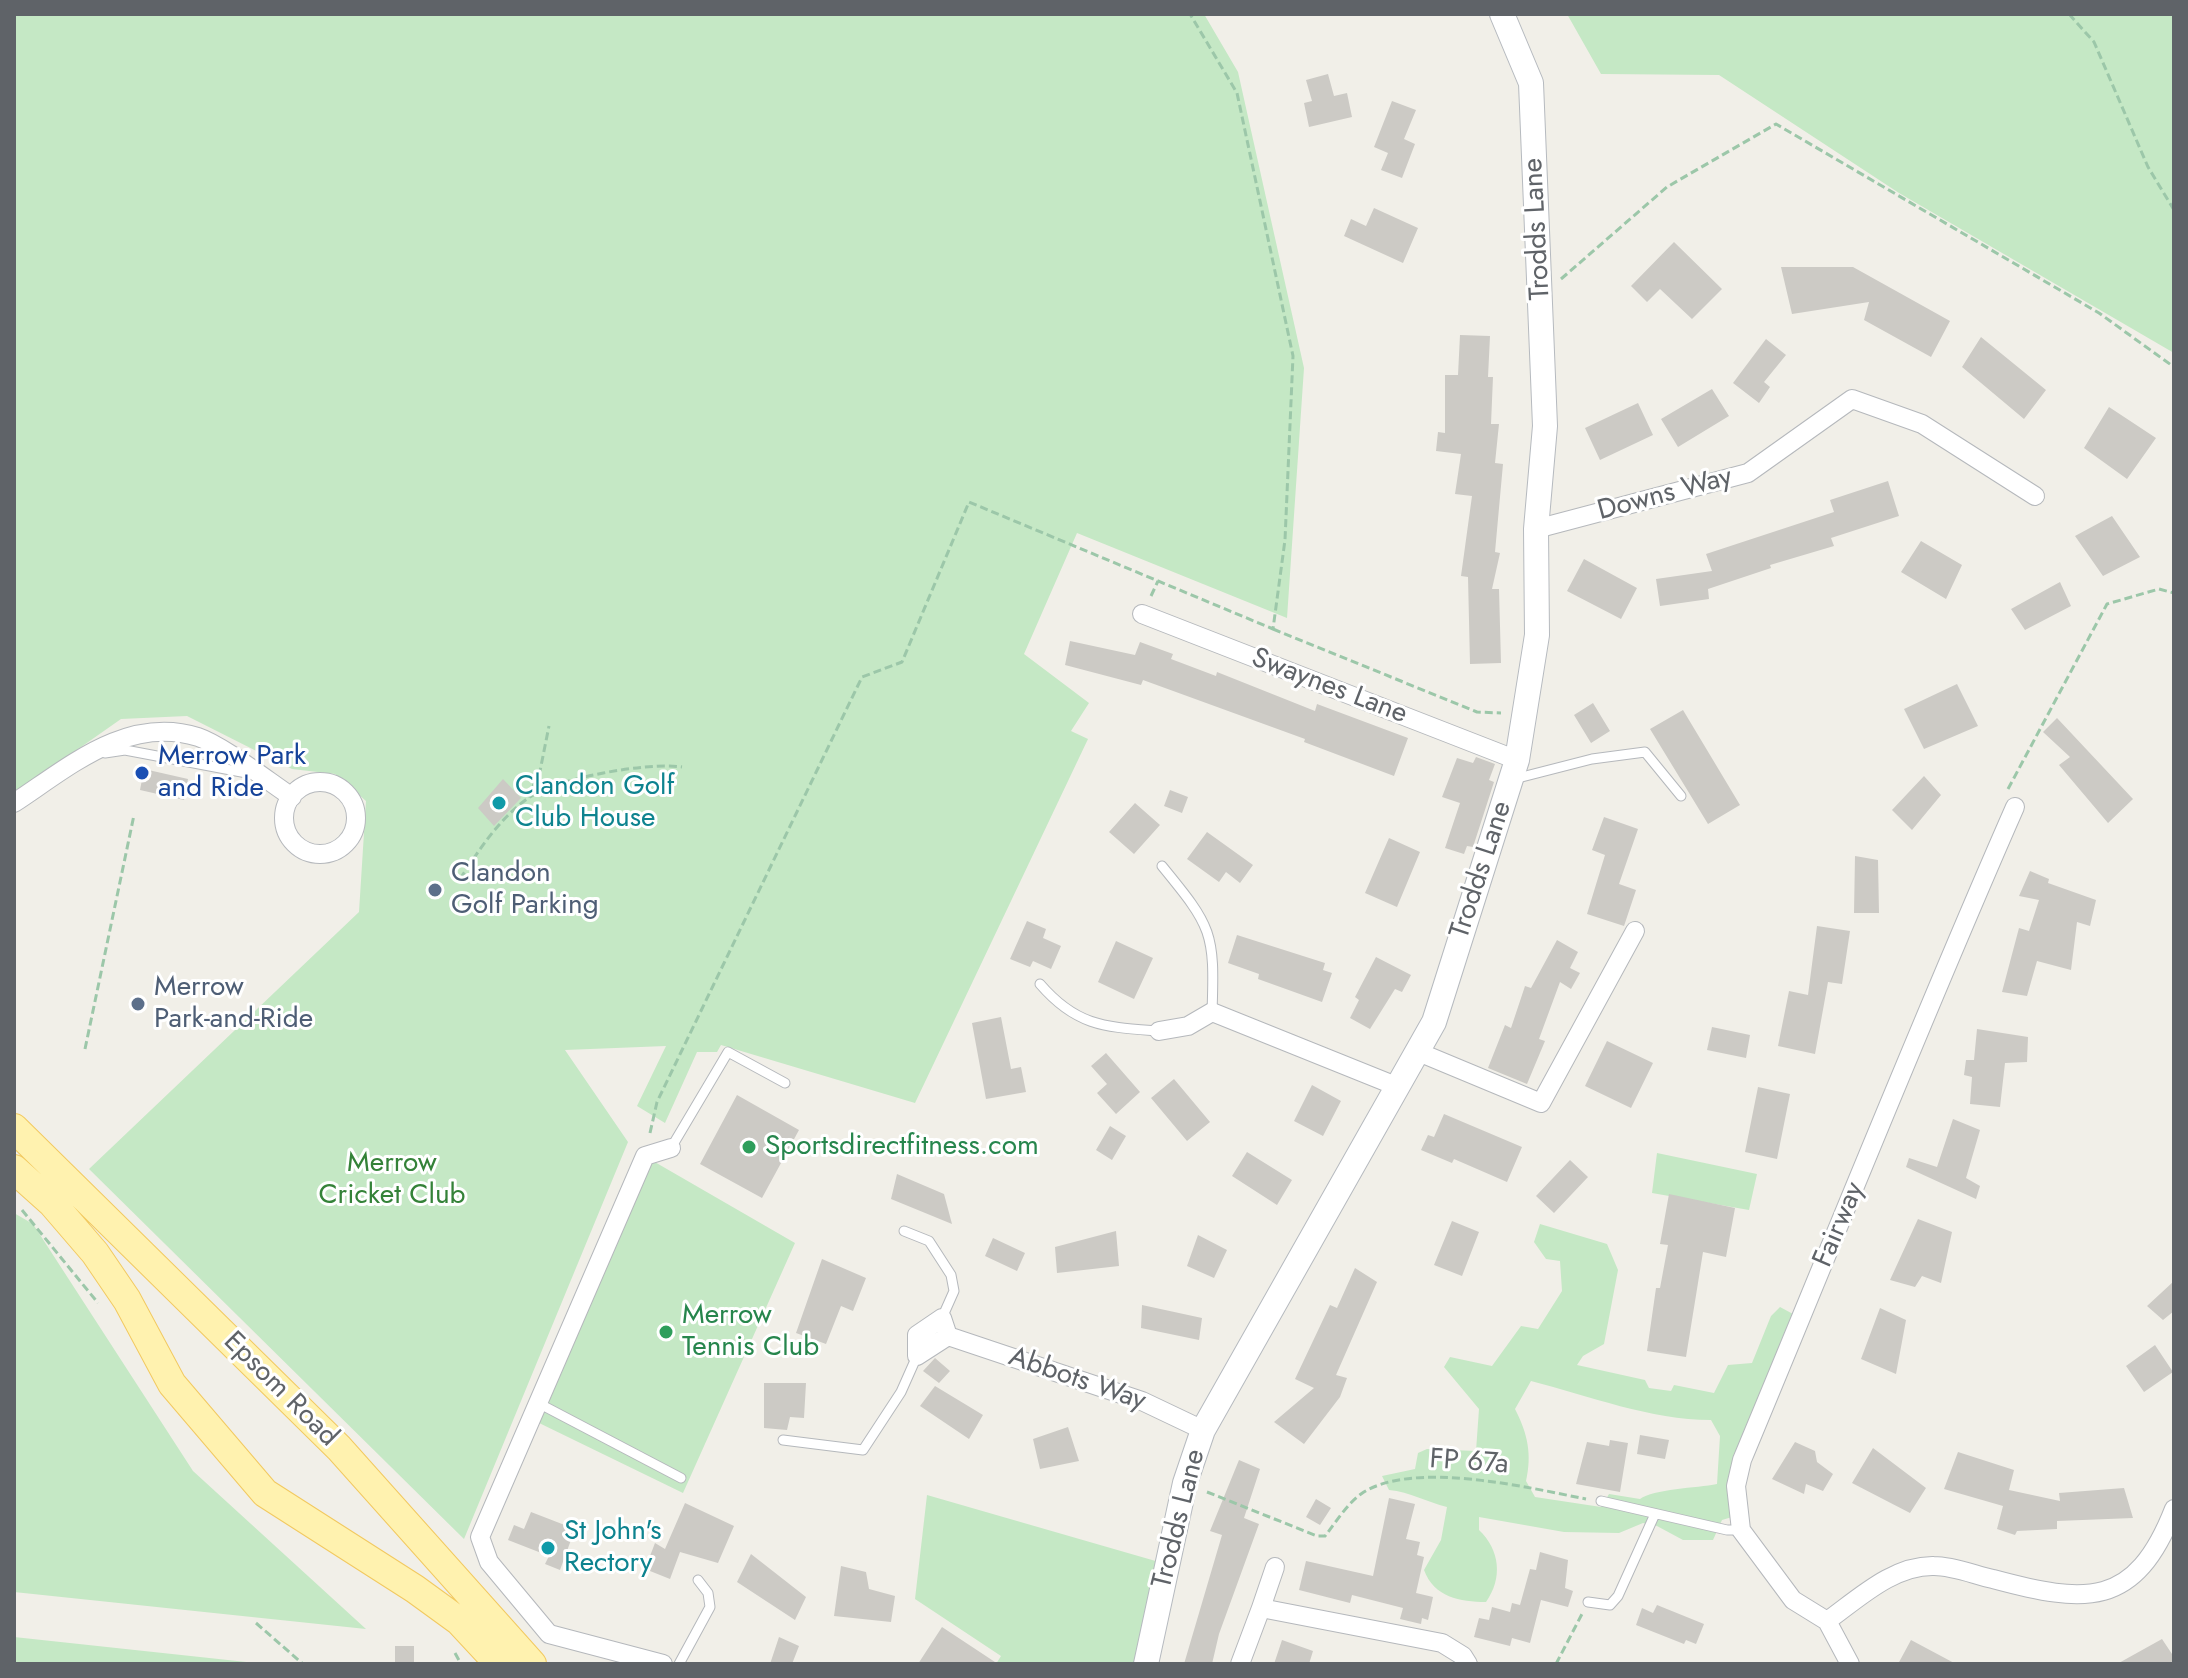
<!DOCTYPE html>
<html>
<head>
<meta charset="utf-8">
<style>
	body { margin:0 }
	#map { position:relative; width:2188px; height:1678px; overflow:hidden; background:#f1efe8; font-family:Jost,sans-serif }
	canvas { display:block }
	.frame { position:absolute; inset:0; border:16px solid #5f6368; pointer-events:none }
</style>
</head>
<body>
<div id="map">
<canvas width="2188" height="1678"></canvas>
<div class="frame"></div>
</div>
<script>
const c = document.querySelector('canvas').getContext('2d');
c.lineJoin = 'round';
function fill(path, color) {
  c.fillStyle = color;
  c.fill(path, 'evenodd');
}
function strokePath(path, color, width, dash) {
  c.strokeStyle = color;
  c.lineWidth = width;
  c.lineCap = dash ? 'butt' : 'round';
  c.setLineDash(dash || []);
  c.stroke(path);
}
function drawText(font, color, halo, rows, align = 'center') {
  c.font = font + ' Jost,sans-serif';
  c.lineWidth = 6;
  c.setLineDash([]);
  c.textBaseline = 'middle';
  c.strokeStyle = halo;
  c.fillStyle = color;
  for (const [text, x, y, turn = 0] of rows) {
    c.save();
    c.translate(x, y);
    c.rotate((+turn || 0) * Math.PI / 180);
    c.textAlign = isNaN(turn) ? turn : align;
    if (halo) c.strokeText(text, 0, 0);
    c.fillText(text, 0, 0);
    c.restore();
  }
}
fill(new Path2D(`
	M 14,14 L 1204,14 L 1238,72 L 1304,368 L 1287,618 L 1077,533 L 1024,654 L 1089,703 L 1071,731 L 1088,739 L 915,1103 L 721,1045 L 717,1052 L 697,1052 L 665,1123 L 637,1106 L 666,1046 L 565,1050 L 628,1142 L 464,1539 L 89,1169 L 359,912 L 366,801 L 335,774 L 292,769 L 187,716 L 121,719 L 14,794 Z
	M 1567,14 L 2174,14 L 2174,353 L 1899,193 L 1719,75 L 1601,74 Z
	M 1657,1153 L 1757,1174 L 1749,1210 L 1652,1193 Z
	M 653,1161 L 795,1243 L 683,1493 L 535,1421 Z
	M 14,1213 L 33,1224 L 193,1471 L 366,1629 L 14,1592 Z
	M 1540,1224 L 1607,1244 L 1618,1270 L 1604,1344 L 1583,1356 L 1577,1365 L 1645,1380 L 1649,1388 L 1671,1391 L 1674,1385 L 1714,1393 L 1728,1365 L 1752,1363 L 1771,1316 L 1780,1307 L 1793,1314 L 1732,1517 L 1722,1520 L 1713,1540 L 1683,1540 L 1657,1526 L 1643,1523 L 1619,1533 L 1564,1532 L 1479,1517 L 1479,1530 C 1500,1550 1503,1578 1486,1602 C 1460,1602 1434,1597 1424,1570 L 1441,1540 L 1447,1507 C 1427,1502 1410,1492 1389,1490 L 1382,1476 L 1415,1469 L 1418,1453 L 1427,1449 L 1476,1451 L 1479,1409 L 1444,1367 L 1450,1357 L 1492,1366 L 1521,1326 L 1538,1329 L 1562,1291 L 1560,1261 L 1546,1259 L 1534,1242 ZM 1531,1381 C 1590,1396 1650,1420 1711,1420 L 1720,1436 L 1717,1484 C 1697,1488 1653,1489 1640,1499 L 1609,1494 L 1601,1507 L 1535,1497 L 1526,1481 C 1532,1455 1528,1434 1515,1409 Z
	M 927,1495 L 1159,1562 L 1139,1664 L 996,1664 L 1001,1656 L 915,1599 Z
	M 14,1637 L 265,1664 L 14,1664 Z`), '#c5e8c5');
fill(new Path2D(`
	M 1328,74 L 1334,96 L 1347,93 L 1352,117 L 1309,127 L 1304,103 L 1312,101 L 1306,80 Z
	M 1392,101 L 1416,110 L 1404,139 L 1415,144 L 1402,178 L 1381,170 L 1388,153 L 1374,147 Z
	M 1374,208 L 1418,228 L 1403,263 L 1344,236 L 1351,219 L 1366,226 Z
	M 1674,242 L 1722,289 L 1692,319 L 1660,289 L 1647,302 L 1631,286 Z
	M 1781,267 L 1853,267 L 1950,321 L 1931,357 L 1864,320 L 1869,302 L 1792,314 Z
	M 1460,335 L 1490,336 L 1488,377 L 1493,377 L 1491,424 L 1499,424 L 1495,463 L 1503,464 L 1495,552 L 1500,553 L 1492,589 L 1499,589 L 1501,663 L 1470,664 L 1468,577 L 1461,576 L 1472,496 L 1455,494 L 1461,454 L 1436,451 L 1438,432 L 1445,433 L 1445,375 L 1458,375 Z
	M 1981,337 L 2046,390 L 2024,419 L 1962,367 Z
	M 1766,339 L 1786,355 L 1764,382 L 1770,387 L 1759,403 L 1733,383 Z
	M 1712,389 L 1729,416 L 1678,447 L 1661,419 Z
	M 1638,403 L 1653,435 L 1600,460 L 1585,428 Z
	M 2109,407 L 2156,438 L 2127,479 L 2084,448 Z
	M 1888,481 L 1899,516 L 1831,538 L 1834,546 L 1770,565 L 1771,568 L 1708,589 L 1709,599 L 1660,606 L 1656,579 L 1712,571 L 1706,554 L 1834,512 L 1830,500 Z
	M 2112,516 L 2140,557 L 2103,576 L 2075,536 Z
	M 1921,541 L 1962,565 L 1946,599 L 1901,572 Z
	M 1584,559 L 1637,588 L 1621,619 L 1567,591 Z
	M 2060,582 L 2071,606 L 2025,630 L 2011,609 Z
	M 1070,641 L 1135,655 L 1140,642 L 1173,654 L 1171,659 L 1216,676 L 1217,672 L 1315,711 L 1317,704 L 1408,738 L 1394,776 L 1304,742 L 1305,739 L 1143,680 L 1141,685 L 1065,665 Z
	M 1957,684 L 1978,726 L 1924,749 L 1904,709 Z
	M 1593,703 L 1610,731 L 1591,743 L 1574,715 Z
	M 1683,710 L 1740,805 L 1708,824 L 1650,729 Z
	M 2057,718 L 2133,799 L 2108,823 L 2059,765 L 2070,757 L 2043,732 Z
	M 1476,757 L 1495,764 L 1489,780 L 1494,782 L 1473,847 L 1467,846 L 1464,854 L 1445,848 L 1460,803 L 1442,797 L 1457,758 L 1473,763 Z
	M 144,769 L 188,779 L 184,800 L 140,790 Z
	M 1924,776 L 1941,795 L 1912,830 L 1892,810 Z
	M 503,779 L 521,798 L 494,826 L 478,808 Z
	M 1170,790 L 1188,797 L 1182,813 L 1164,806 Z
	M 1135,803 L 1160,825 L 1134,854 L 1109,832 Z
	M 1604,817 L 1638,829 L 1619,884 L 1636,890 L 1624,926 L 1587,914 L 1605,855 L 1592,850 Z
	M 1207,832 L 1253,865 L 1240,883 L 1226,872 L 1219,882 L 1187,859 Z
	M 1389,838 L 1420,852 L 1397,907 L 1365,893 Z
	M 1855,856 L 1878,860 L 1879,913 L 1854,913 Z
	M 2030,871 L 2049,879 L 2048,883 L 2096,900 L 2090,926 L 2077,922 L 2071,970 L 2037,961 L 2027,996 L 2002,992 L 2019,928 L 2029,931 L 2039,900 L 2019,896 Z
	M 1027,921 L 1046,929 L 1043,938 L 1061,946 L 1051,969 L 1033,961 L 1030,967 L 1010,959 Z
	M 1817,926 L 1850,931 L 1842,984 L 1828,982 L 1815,1054 L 1778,1046 L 1789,991 L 1808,995 Z
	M 1237,935 L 1325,963 L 1323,970 L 1332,973 L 1322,1002 L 1258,979 L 1259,974 L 1228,963 Z
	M 1557,940 L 1578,952 L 1570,968 L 1580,973 L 1571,989 L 1560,982 L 1539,1039 L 1545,1041 L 1527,1084 L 1488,1068 L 1505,1025 L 1511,1028 L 1525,986 L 1531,988 Z
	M 1116,941 L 1153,958 L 1134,999 L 1098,982 Z
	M 1376,957 L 1411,975 L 1402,992 L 1395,989 L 1370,1029 L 1350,1018 L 1359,1000 L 1355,997 Z
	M 1001,1017 L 1011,1069 L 1021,1067 L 1026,1092 L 986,1099 L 972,1023 Z
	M 1712,1027 L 1750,1035 L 1746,1058 L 1707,1050 Z
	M 1977,1029 L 2028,1037 L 2027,1062 L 2005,1063 L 2000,1107 L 1970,1104 L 1972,1077 L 1964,1075 L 1966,1060 L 1974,1060 Z
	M 1607,1041 L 1653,1063 L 1631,1108 L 1585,1086 Z
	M 1106,1053 L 1140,1092 L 1116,1114 L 1097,1093 L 1107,1084 L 1091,1066 Z
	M 1174,1079 L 1210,1122 L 1187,1141 L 1151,1098 Z
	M 1312,1085 L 1341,1101 L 1323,1136 L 1294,1121 Z
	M 1758,1087 L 1790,1094 L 1777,1159 L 1745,1152 Z
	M 737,1095 L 799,1130 L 762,1198 L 700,1164 Z
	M 1444,1114 L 1522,1147 L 1507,1182 L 1454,1159 L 1452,1163 L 1421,1150 L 1428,1135 L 1434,1137 Z
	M 1953,1119 L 1980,1130 L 1966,1178 L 1980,1186 L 1976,1199 L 1906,1167 L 1909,1158 L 1937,1167 Z
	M 1110,1126 L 1126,1136 L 1112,1160 L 1096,1150 Z
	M 1247,1152 L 1292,1180 L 1277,1205 L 1232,1176 Z
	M 1570,1160 L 1588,1177 L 1554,1213 L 1536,1196 Z
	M 897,1174 L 944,1194 L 952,1224 L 891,1199 Z
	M 1669,1194 L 1735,1208 L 1726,1257 L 1703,1252 L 1686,1357 L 1647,1351 L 1656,1288 L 1660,1288 L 1668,1245 L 1660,1244 Z
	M 1918,1219 L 1952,1232 L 1941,1283 L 1922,1276 L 1915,1287 L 1890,1280 Z
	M 1452,1221 L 1479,1232 L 1462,1276 L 1434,1265 Z
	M 1116,1231 L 1119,1266 L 1057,1273 L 1055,1247 Z
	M 1198,1235 L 1227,1250 L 1214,1278 L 1187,1266 Z
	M 993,1238 L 1025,1253 L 1017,1271 L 985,1256 Z
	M 822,1259 L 866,1278 L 853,1311 L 841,1306 L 826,1344 L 796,1333 Z
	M 1355,1268 L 1377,1282 L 1336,1375 L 1347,1378 L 1340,1397 L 1304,1444 L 1274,1422 L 1314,1388 L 1295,1379 L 1330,1305 L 1337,1308 Z
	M 2174,1281 L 2174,1311 L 2163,1320 L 2147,1306 Z
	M 1142,1305 L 1202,1318 L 1199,1340 L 1141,1328 Z
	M 1880,1308 L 1906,1320 L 1896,1374 L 1861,1359 Z
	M 2155,1345 L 2173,1372 L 2144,1392 L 2126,1366 Z
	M 935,1358 L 950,1371 L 939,1383 L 923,1371 Z
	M 764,1383 L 806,1383 L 804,1418 L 790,1417 L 787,1430 L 764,1428 Z
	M 935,1386 L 983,1415 L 969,1439 L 920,1406 Z
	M 1068,1427 L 1079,1461 L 1040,1469 L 1033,1439 Z
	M 1640,1435 L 1669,1440 L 1665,1459 L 1637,1454 Z
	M 1610,1440 L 1628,1443 L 1620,1492 L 1576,1484 L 1587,1442 L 1609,1446 Z
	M 1795,1442 L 1815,1451 L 1817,1462 L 1833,1474 L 1823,1491 L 1806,1484 L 1804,1494 L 1772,1479 Z
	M 1873,1448 L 1926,1488 L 1910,1513 L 1852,1483 Z
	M 1958,1452 L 2014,1470 L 2009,1490 L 2060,1501 L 2059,1493 L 2124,1488 L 2133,1518 L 2057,1521 L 2057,1529 L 2017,1531 L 2015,1535 L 1997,1529 L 2003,1506 L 1944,1489 Z
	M 1239,1460 L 1260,1469 L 1244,1518 L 1259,1524 L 1219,1634 L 1212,1664 L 1184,1664 L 1222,1535 L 1210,1531 Z
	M 1389,1498 L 1415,1504 L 1406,1539 L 1420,1542 L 1417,1555 L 1424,1557 L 1416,1593 L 1433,1597 L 1428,1620 L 1422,1618 L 1421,1624 L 1400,1619 L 1403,1608 L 1352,1595 L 1350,1603 L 1299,1590 L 1306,1561 L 1373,1576 Z
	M 1316,1499 L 1331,1508 L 1320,1525 L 1306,1517 Z
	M 685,1503 L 734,1526 L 718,1563 L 680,1552 L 670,1579 L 645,1569 L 655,1543 L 665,1549 Z
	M 531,1512 L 575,1529 L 560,1570 L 545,1564 L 549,1556 L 508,1540 L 514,1525 L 524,1529 Z
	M 1540,1552 L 1568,1560 L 1565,1588 L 1573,1591 L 1568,1607 L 1541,1600 L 1530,1643 L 1512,1638 L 1510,1646 L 1474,1637 L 1479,1618 L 1489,1620 L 1492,1607 L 1510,1612 L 1512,1603 L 1520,1605 L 1530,1569 L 1536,1570 Z
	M 751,1554 L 806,1597 L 795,1620 L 737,1582 Z
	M 841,1566 L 866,1572 L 869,1589 L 895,1596 L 891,1622 L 834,1616 Z
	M 1657,1605 L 1704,1624 L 1696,1644 L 1686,1640 L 1684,1644 L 1636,1625 L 1642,1608 L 1653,1613 Z
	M 942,1627 L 998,1664 L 918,1664 Z
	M 779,1637 L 799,1646 L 792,1664 L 770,1664 Z
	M 2162,1639 L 2174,1657 L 2174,1664 L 2117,1664 Z
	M 1282,1640 L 1313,1651 L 1309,1664 L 1274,1664 Z
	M 1911,1640 L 1956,1664 L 1898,1664 Z
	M 395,1646 L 414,1646 L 414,1664 L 395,1664 Z`), '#cccac5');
const lane = new Path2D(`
	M 105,753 L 125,750 L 252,774
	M 1514,779 L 1592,759 L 1645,752 L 1681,796
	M 1162,866 C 1212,927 1215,932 1212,1012
	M 1040,984 C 1077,1027 1106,1027 1159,1031
	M 671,1148 L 728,1052 L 785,1083
	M 904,1231 L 929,1241 L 951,1275 L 954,1291 L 942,1318
	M 538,1403 L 681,1478
	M 783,1440 L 863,1450 L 901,1392 L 917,1356
	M 1601,1501 L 1727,1530 L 1741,1530
	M 1588,1602 L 1610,1605 L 1618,1596 L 1655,1514
	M 679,1664 L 710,1607 L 708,1593 L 698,1580`);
const street = new Path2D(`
	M 1536,529 L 1748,473 L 1852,399 L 1922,424 L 2035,496
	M 1142,614 L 1517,760
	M284 818a36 36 0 1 1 72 0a36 36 0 1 1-72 0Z
	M 14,803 C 69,767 127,715 198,737 C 222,745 268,781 292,797
	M 1159,1031 L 1188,1026 L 1212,1012 L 1396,1086
	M 1416,1051 L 1541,1103 L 1635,931
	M 948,1336 L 942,1318 L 917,1335 L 917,1356 L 948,1336 L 1142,1401 L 1203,1430
	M 1261,1608 L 1275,1567
	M 1827,1621 C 1858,1599 1893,1565 1934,1566 C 1953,1566 1975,1575 1993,1579 C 2086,1604 2135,1609 2174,1509
	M 663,1664 L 549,1634 L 489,1562 L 480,1537 L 645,1156 L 671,1148
	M 1240,1664 L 1261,1608 L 1442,1643 L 1463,1656 L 1468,1664
	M 1850,1664 L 1827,1621 L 1793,1600 L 1741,1530 L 1736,1486 L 1742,1460 C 1833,1242 1920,1023 2015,807`);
const secondary = new Path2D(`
	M 1146,1664 L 1185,1483 L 1203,1430 L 1434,1022 L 1517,760 L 1537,635 L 1536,529 L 1545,426 L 1531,83 L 1502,14`);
const primary = new Path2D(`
	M 14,1128 L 339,1448 L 532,1664
	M 14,1169 L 52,1203 L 95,1253 L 127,1300 L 172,1384 L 265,1493 L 415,1589 L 459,1621 L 499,1664`);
strokePath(lane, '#b5b8bc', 11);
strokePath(street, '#b5b8bc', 20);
strokePath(secondary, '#b6babf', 26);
strokePath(primary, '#f2c960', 30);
strokePath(new Path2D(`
	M 2069,14 L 2094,42 L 2148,167 L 2174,210
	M 1561,279 L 1667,187 L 1776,124 L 2099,313 L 2174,367
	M 1151,596 L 1158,581
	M 1273,629 L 1477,712 L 1501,713
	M 2008,789 L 2107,604 L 2159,589 L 2174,593
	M 528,797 L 540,771 L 549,726
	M 460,879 C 479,850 499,819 527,799 C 555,778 647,762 682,767
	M 85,1049 L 134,815
	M 650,1133 L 657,1102 L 862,677 L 902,662 L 969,502 L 1273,629 L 1285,540 L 1293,356 L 1237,93 L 1190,14
	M 22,1210 L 98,1303
	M 1207,1492 L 1317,1536 L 1325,1536 C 1336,1522 1347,1504 1361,1494 C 1411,1459 1530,1488 1586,1499
	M 256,1623 L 303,1664
	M 455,1653 L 461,1664
	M 1556,1664 L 1582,1614`), '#9cc7a9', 3, [8, 4]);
strokePath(lane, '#fff', 9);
strokePath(street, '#fff', 18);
strokePath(secondary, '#fff', 24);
strokePath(primary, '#fff2af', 28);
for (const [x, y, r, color] of [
	[142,773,8,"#1a4fb4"],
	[499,803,8,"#0f9aa8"],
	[435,890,8,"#5c6f8a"],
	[138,1004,8,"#5c6f8a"],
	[749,1147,8,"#2e9e5b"],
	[666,1332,8,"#2e9e5b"],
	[548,1548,8,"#0f9aa8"]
]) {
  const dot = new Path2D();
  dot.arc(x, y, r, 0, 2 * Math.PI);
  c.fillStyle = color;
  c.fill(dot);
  strokePath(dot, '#fff', 3);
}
drawText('28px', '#5f6368', '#fff', [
	["Trodds Lane",1538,229,-93],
	["Downs Way",1665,495,-15],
	["Swaynes Lane",1329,687,21],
	["Trodds Lane",1482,870,-72],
	["Fairway",1840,1225,-67],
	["Abbots Way",1077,1380,19],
	["Epsom Road",280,1390,45],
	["FP 67a",1469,1463,4],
	["Trodds Lane",1180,1519,-76]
]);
drawText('28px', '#164399', '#fff', [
	["Merrow Park",158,757],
	["and Ride",158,789]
], 'left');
drawText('28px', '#0d838f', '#fff', [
	["Clandon Golf",515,787],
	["Club House",515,819],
	["St John's",564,1532],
	["Rectory",564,1564]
], 'left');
drawText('28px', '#4e5e75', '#fff', [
	["Clandon",451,874],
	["Golf Parking",451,906],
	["Merrow",154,988],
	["Park-and-Ride",154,1020]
], 'left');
drawText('28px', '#27864d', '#fff', [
	["Sportsdirectfitness.com",765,1147],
	["Merrow",682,1316],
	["Tennis Club",682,1348]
], 'left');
drawText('28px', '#348238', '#fff', [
	["Merrow",392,1164],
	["Cricket Club",392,1196]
]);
</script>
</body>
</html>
